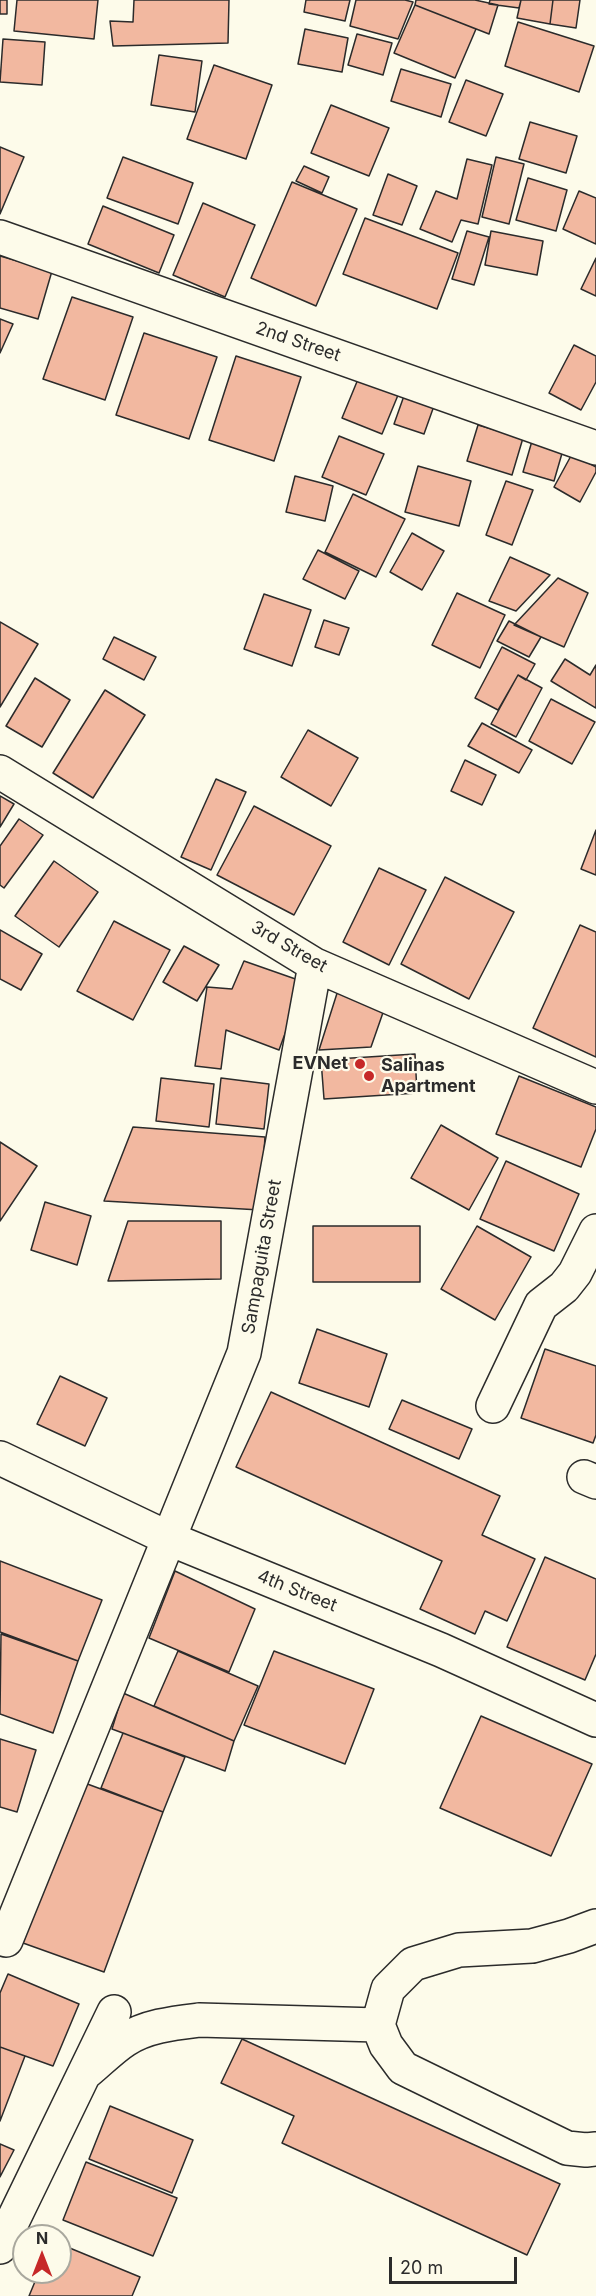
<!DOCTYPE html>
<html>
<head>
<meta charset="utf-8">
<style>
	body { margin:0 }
	#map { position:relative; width:596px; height:2296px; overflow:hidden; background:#fdfbea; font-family:Inter,sans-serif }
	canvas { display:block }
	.north { position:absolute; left:12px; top:2224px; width:60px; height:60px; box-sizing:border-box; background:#fdfbea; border:2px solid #a9a89e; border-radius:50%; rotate:0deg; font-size:16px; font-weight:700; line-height:24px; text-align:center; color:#2b2b2b }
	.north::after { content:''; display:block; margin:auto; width:21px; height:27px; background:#c62828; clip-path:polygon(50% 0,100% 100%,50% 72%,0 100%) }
	.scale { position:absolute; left:389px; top:2257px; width:128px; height:27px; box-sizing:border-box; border:3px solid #2b2b2b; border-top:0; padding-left:8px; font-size:18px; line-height:21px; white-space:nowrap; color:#2b2b2b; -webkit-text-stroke:4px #fdfbea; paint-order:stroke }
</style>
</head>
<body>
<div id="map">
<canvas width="596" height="2296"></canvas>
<div class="north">N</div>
<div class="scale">20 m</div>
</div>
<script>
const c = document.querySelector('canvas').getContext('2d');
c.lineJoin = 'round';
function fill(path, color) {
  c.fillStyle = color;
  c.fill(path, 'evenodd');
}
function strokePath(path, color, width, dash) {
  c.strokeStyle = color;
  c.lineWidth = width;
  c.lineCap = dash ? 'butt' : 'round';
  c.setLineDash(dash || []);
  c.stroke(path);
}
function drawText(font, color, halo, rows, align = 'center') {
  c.font = font + ' Inter,sans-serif';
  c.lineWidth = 4.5;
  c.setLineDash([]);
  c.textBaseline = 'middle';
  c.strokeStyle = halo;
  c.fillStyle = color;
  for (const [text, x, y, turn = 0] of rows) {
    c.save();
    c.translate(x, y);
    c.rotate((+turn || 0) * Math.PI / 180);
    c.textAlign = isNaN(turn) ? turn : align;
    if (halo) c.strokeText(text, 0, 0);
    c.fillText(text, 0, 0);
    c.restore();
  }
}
const building = new Path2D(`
	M 0,0 L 7,0 L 7,14 L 0,14 Z
	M 17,0 L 98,0 L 94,39 L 14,31 Z
	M 134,0 L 229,0 L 228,43 L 113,46 L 110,21 L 133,22 Z
	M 306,0 L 350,0 L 345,21 L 304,12 Z
	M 356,0 L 405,0 L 413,2 L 398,39 L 350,26 Z
	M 416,0 L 475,0 L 498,5 L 489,34 L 415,5 Z
	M 490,0 L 521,0 L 519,8 L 489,4 Z
	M 521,0 L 553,0 L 550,24 L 517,18 Z
	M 553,0 L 580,0 L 576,28 L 550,24 Z
	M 415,5 L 476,29 L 455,78 L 394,53 Z
	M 518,22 L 594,46 L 579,92 L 505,66 Z
	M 305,29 L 348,38 L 342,72 L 298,64 Z
	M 357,34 L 392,43 L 383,75 L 348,65 Z
	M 3,39 L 45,42 L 42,85 L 0,82 Z
	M 159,55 L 202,61 L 195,112 L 151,105 Z
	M 214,65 L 272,85 L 246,159 L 187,139 Z
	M 401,69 L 451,84 L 441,117 L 391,101 Z
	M 466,80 L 503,94 L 486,136 L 449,122 Z
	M 331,105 L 389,128 L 369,176 L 311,153 Z
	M 530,122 L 577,136 L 566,173 L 519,159 Z
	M 0,147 L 24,157 L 0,214 Z
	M 123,157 L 193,183 L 178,224 L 107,198 Z
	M 496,157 L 524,164 L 509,224 L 482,217 Z
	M 467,159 L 492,165 L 478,224 L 461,220 L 452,242 L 420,229 L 436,191 L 457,199 Z
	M 304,166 L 329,177 L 322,193 L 296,181 Z
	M 388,174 L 417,186 L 402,225 L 373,215 Z
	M 528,178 L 567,190 L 556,231 L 516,220 Z
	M 292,182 L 357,209 L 316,306 L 251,278 Z
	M 579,191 L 596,198 L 596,244 L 563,229 Z
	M 203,203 L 255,225 L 225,297 L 173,275 Z
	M 103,206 L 174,235 L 159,273 L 88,244 Z
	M 365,218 L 458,253 L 437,309 L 343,274 Z
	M 467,231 L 489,237 L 474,285 L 452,279 Z
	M 491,231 L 543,241 L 537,275 L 485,265 Z
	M 0,256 L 52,271 L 38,319 L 0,308 Z
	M 596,258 L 596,296 L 581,289 Z
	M 72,297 L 133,317 L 105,400 L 43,379 Z
	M 0,319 L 13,324 L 0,353 Z
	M 144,333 L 217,357 L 189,439 L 116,415 Z
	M 574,345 L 596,356 L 596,382 L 581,410 L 549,393 Z
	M 236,356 L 301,377 L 274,461 L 209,440 Z
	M 363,367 L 403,383 L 382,434 L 342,418 Z
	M 405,393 L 435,403 L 424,434 L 394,424 Z
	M 478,425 L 523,438 L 512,475 L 467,461 Z
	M 534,434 L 565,443 L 554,481 L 523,472 Z
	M 339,436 L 384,454 L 366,495 L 322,477 Z
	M 572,454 L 596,467 L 596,472 L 580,502 L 554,487 Z
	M 418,466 L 471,481 L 459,526 L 405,512 Z
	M 295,476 L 333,486 L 325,521 L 286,512 Z
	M 506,481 L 533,490 L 512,545 L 486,535 Z
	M 353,494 L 405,519 L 376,577 L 325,552 Z
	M 412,533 L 444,551 L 422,590 L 390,572 Z
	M 318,550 L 359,571 L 345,599 L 303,579 Z
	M 510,557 L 550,575 L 516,611 L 489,601 Z
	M 558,578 L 588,593 L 564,647 L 514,625 Z
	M 457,593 L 505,615 L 480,668 L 432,645 Z
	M 264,594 L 311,610 L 292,666 L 244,649 Z
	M 324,620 L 349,628 L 339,655 L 315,647 Z
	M 509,621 L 541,637 L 529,657 L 497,641 Z
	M 0,622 L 38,644 L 0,707 Z
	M 114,637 L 156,657 L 144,680 L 103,659 Z
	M 502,647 L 535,664 L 526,680 L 518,675 L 498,710 L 475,698 Z
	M 565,659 L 590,675 L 596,665 L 596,708 L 551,681 Z
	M 518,675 L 542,688 L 516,737 L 491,724 Z
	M 35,678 L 70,700 L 42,747 L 6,726 Z
	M 105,690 L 145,715 L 93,798 L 53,773 Z
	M 551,699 L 595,722 L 572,764 L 529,741 Z
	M 482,723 L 532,750 L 519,773 L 468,746 Z
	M 308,730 L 358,758 L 331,806 L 281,777 Z
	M 465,760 L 496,775 L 482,805 L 451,791 Z
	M 216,779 L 246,792 L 211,870 L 181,857 Z
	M 0,796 L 14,804 L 0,827 Z
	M 254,806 L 331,846 L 294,915 L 217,875 Z
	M 19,819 L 43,835 L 4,888 L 0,885 L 0,846 Z
	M 596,830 L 596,875 L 581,869 Z
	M 54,861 L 98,892 L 59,947 L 15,916 Z
	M 379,868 L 426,890 L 389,965 L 343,942 Z
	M 445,877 L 514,912 L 469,999 L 401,964 Z
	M 114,921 L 170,950 L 133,1020 L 77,991 Z
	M 580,925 L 596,932 L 596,1057 L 533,1028 Z
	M 0,930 L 42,954 L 21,990 L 0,979 Z
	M 184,946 L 219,965 L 197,1001 L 163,982 Z
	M 244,961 L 304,982 L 279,1050 L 226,1030 L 221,1069 L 195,1066 L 207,987 L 232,989 Z
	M 339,987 L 386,1004 L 371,1047 L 319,1050 Z
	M 415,1054 L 417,1093 L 324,1099 L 321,1060 Z
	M 519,1076 L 596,1107 L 596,1129 L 581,1167 L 496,1134 Z
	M 161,1078 L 214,1084 L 209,1127 L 156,1121 Z
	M 221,1078 L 269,1084 L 264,1129 L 216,1124 Z
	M 441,1125 L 498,1158 L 469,1210 L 411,1178 Z
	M 133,1127 L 265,1137 L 260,1210 L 104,1201 Z
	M 0,1142 L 37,1166 L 0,1221 Z
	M 506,1161 L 579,1194 L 554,1251 L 480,1219 Z
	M 45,1202 L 91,1216 L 77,1265 L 31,1250 Z
	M 128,1221 L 221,1221 L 221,1279 L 108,1281 Z
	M 313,1226 L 420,1226 L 420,1282 L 313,1282 Z
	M 477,1226 L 531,1257 L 495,1320 L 441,1289 Z
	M 317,1329 L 387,1354 L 369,1407 L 299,1383 Z
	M 545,1349 L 596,1366 L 596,1435 L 593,1443 L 521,1418 Z
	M 60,1376 L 107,1398 L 85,1446 L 37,1424 Z
	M 271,1392 L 500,1496 L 482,1535 L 535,1559 L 507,1621 L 485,1611 L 475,1634 L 420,1609 L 442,1561 L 236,1467 Z
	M 402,1400 L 472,1429 L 459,1459 L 389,1429 Z
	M 545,1557 L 596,1579 L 596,1654 L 585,1680 L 507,1647 Z
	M 0,1561 L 102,1600 L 78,1661 L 0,1632 Z
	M 175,1571 L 255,1609 L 229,1672 L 149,1638 Z
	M 1,1634 L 78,1661 L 53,1733 L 0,1714 Z
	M 178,1651 L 258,1686 L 234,1741 L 154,1706 Z
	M 274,1651 L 374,1689 L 345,1764 L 244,1725 Z
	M 123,1693 L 234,1741 L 225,1771 L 112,1729 Z
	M 481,1716 L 592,1764 L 551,1856 L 440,1808 Z
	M 123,1733 L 185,1757 L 163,1812 L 101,1788 Z
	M 0,1739 L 36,1750 L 17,1812 L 0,1807 Z
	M 82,1782 L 163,1812 L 104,1972 L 23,1943 Z
	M 8,1974 L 79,2004 L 53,2066 L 0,2047 L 0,1993 Z
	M 242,2039 L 560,2184 L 527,2255 L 282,2143 L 294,2116 L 221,2083 Z
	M 0,2047 L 25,2056 L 0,2121 Z
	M 110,2106 L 193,2140 L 172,2193 L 89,2159 Z
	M 0,2144 L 14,2150 L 0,2177 Z
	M 86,2162 L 177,2198 L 153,2256 L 63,2220 Z
	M 60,2244 L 140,2277 L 132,2296 L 29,2296 L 39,2272 L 60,2272 Z`);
fill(building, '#f2b8a0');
strokePath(building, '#2b2b2b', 1.5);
const minor = new Path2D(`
	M 0,237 L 596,448
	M 0,772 L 315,965 L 596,1087
	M 493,1406 L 541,1305 L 564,1287 L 575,1273 L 596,1231
	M 0,1458 L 170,1539 L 441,1650 L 596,1720
	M 584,1477 L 596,1482
	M 596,1926 L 569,1936 L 532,1946 L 459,1950 L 413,1964 L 388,1989 L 378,2025 L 386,2045 L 403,2068 L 567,2148 L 586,2150 L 596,2149
	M 6,1940 L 244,1353 L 315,965
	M 84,2074 C 98,2063 111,2049 125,2040 C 146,2026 174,2023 199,2020 L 378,2025
	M 0,2247 L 114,2012`);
strokePath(minor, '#2b2b2b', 36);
strokePath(minor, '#fdfbea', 33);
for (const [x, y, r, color] of [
	[360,1064,6,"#c62828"],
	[369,1076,6,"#c62828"]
]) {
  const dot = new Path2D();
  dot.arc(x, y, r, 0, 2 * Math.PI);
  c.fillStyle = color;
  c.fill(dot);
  strokePath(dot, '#fdfbea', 2);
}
drawText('18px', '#2b2b2b', '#fdfbea', [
	["2nd Street",298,342,19],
	["3rd Street",289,947,30],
	["Sampaguita Street",262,1257,-80],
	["4th Street",297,1591,22]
]);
drawText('bold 18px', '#2b2b2b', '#fdfbea', [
	["EVNet",348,1064],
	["Salinas",381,1066,"left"],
	["Apartment",381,1087,"left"]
], 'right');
</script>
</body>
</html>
